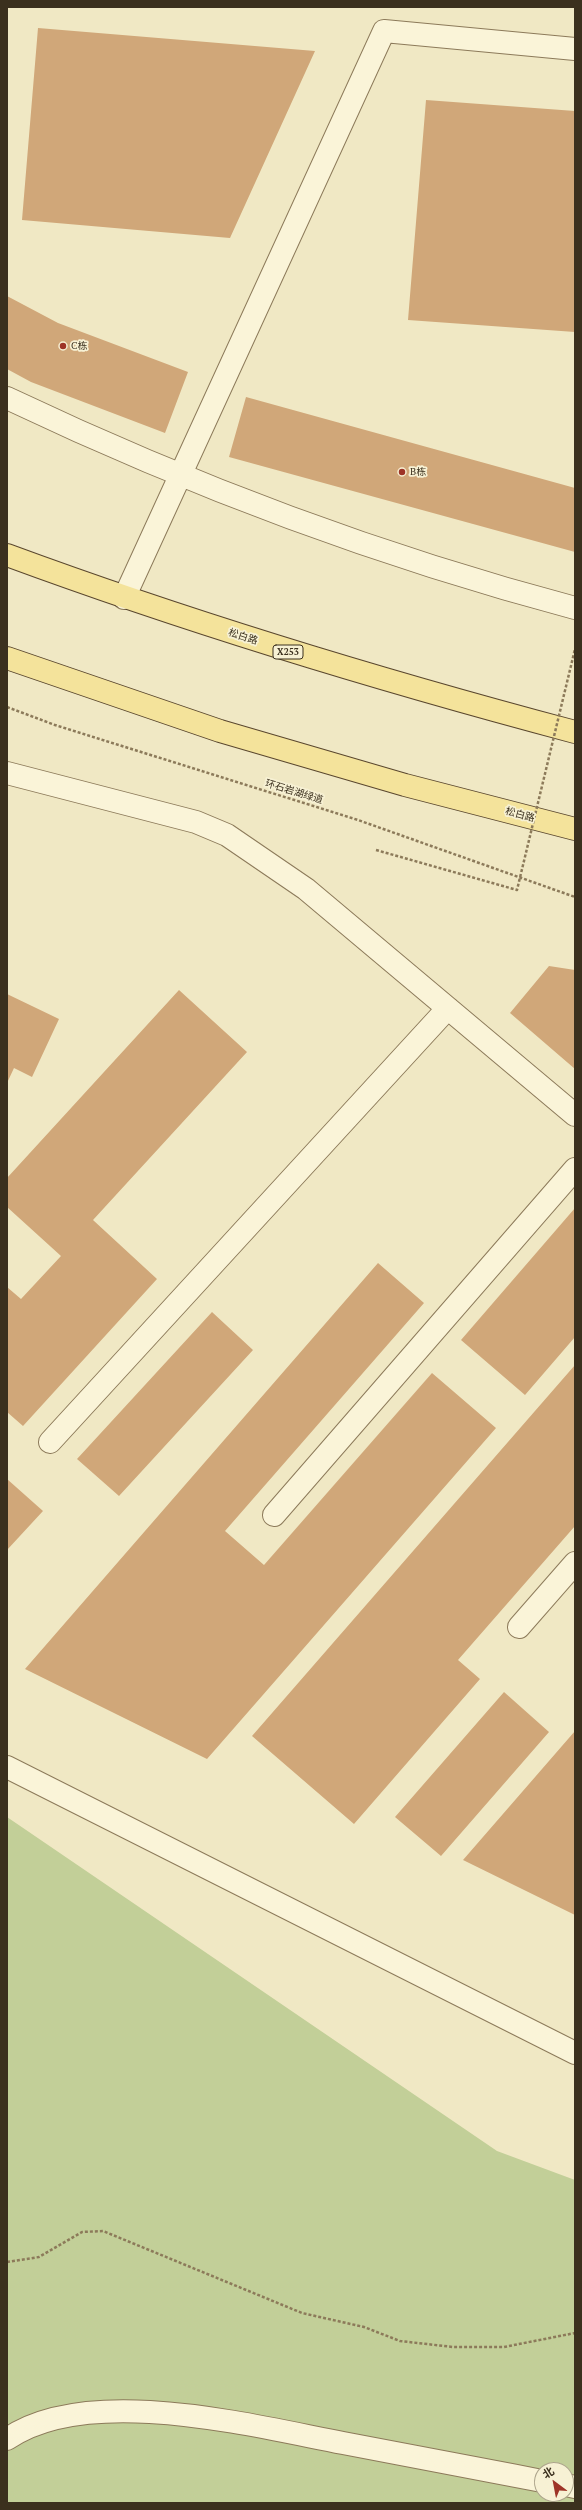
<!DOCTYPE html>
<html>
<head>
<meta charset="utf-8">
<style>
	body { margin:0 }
	#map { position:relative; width:582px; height:2510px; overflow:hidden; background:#f0e8c4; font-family:"PT Serif","Noto Sans SC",serif }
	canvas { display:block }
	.frame { position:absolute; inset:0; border:8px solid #3b301e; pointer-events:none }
	.north { position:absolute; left:534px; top:2462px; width:40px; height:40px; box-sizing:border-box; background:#f7f1d4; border:1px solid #aca48b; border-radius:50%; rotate:328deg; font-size:11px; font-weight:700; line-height:16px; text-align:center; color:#3b301e }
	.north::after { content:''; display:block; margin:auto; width:14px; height:18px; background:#9e3427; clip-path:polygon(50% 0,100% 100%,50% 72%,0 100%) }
</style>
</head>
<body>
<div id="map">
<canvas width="582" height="2510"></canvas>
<div class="frame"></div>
<div class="north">北</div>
</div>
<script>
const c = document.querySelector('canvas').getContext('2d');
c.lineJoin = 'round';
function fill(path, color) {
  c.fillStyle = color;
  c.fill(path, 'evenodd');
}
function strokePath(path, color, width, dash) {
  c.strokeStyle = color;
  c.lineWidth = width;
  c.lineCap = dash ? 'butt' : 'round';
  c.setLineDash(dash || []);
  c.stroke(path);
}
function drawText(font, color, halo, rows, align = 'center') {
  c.font = font + ' "PT Serif","Noto Sans SC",serif';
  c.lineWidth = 3.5;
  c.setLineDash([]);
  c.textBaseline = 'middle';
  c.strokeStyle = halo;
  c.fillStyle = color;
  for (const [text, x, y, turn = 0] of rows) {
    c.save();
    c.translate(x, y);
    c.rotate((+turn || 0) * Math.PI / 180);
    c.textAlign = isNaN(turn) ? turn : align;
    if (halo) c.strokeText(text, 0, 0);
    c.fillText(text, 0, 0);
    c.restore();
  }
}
fill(new Path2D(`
	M 7,1817 L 497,2151 L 575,2180 L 575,2503 L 7,2503 ZM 542,2470 L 566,2470 L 566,2494 L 542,2494 Z`), '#c2cf98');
fill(new Path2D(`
	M 38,28 L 315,51 L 230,238 L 22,220 Z
	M 426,100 L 575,111 L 575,332 L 408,320 Z
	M 7,296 L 58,323 L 188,372 L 165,433 L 31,382 L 7,369 Z
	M 246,397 L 575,488 L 575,552 L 229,457 Z
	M 549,966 L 575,970 L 575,1069 L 510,1013 Z
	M 179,990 L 247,1052 L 93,1220 L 157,1279 L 23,1426 L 7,1412 L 7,1287 L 21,1299 L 61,1256 L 7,1207 L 7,1178 Z
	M 7,994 L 59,1019 L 32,1077 L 14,1068 L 7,1083 Z
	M 575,1208 L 575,1337 L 525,1395 L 461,1340 Z
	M 378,1263 L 424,1303 L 225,1531 L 264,1565 L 432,1373 L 496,1428 L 207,1759 L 25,1669 Z
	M 212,1312 L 253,1350 L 119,1496 L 77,1459 Z
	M 575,1365 L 575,1526 L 458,1660 L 480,1679 L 354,1824 L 252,1736 Z
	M 7,1479 L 43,1511 L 7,1550 Z
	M 504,1692 L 549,1732 L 441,1856 L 395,1817 Z
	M 575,1731 L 575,1915 L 463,1860 Z`), '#d0a779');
const minor = new Path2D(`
	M 7,398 C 190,485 379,556 575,608
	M 124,598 L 384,31 L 575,49
	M 7,773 L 196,822 L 227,835 L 306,889 L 575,1115
	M 50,1442 L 448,1008
	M 274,1515 L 575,1169
	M 519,1627 L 575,1563
	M 7,1767 L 575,2053
	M 7,2439 C 88,2383 253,2426 343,2443 C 410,2456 476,2468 542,2481
	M 566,2485 L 575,2487`);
const major = new Path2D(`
	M 7,555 C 194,624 383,681 575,732
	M 7,658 L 220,731 L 405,785 L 575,829`);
strokePath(minor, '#8c7a5a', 24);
strokePath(major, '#5a472e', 24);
strokePath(new Path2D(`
	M 7,707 L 55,725 L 358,820 L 575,897
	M 7,2262 L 39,2257 L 82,2232 L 103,2231 L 302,2313 L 364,2327 L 400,2341 L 453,2347 L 504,2347 L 575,2333`), '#8c7a5a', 2.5, [3, 2]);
strokePath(minor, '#faf4d8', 22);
strokePath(major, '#f4e39b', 22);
strokePath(new Path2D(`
	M 376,850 L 517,890 L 575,649`), '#8c7a5a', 2.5, [3, 2]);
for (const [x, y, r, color] of [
	[63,346,4,"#9e3427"],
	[402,472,4,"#9e3427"]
]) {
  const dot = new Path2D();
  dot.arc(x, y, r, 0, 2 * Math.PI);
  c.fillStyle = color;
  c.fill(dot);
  strokePath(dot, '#f7f1d4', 1.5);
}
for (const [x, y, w] of [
	[288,652,30]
]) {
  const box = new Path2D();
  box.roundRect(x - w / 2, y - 7, w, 14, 3);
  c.fillStyle = '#f7f1d4';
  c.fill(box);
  strokePath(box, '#3b301e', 1);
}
drawText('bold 9px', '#3b301e', null, [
	["X253",288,652]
]);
drawText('10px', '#3b301e', '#f7f1d4', [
	["C栋",71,346],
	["B栋",410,472]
], 'left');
drawText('10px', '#3b301e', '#f7f1d4', [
	["松白路",243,637,18],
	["环石岩湖绿道",294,792,17],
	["松白路",520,815,15]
]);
</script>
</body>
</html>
